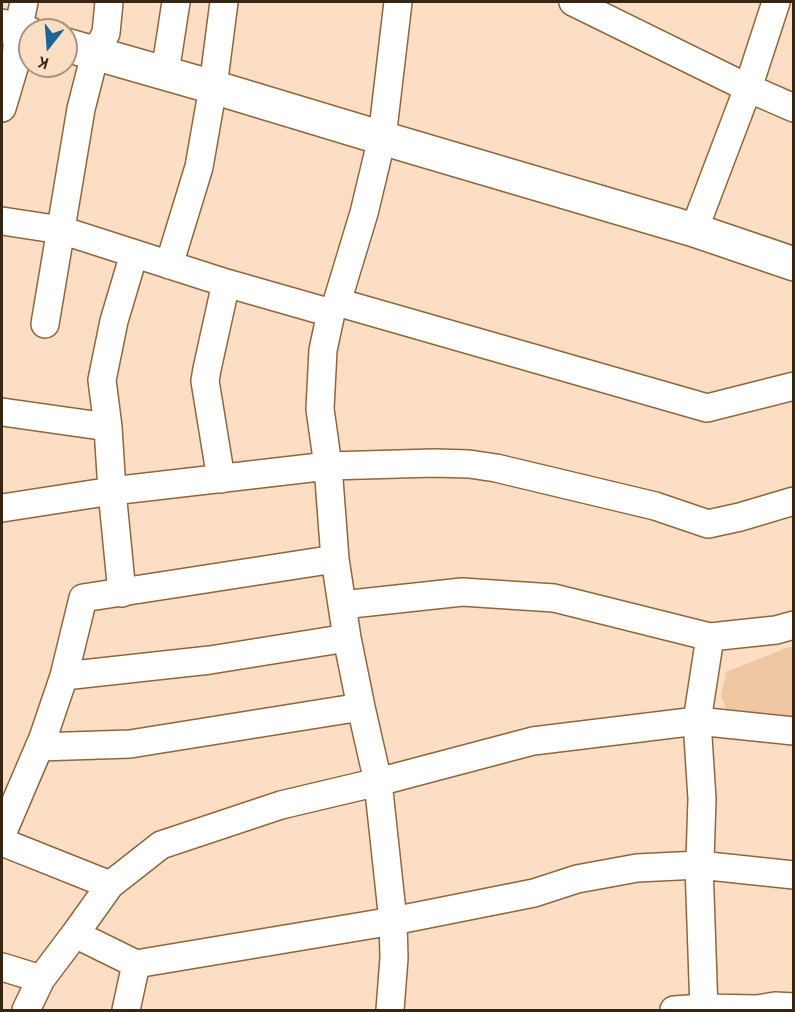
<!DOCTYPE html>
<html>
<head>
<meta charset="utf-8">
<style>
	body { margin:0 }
	#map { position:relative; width:795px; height:1012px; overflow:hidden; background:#fbdec3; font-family:"Archivo Narrow",sans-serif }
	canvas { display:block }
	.frame { position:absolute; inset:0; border:3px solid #372514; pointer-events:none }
	.north { position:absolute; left:18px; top:18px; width:60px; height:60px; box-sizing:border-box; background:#fbdec3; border:2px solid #ad947d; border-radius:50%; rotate:197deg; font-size:16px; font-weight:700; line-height:24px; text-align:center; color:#372514 }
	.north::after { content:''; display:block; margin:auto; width:21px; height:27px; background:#1a6498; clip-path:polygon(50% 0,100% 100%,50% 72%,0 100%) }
</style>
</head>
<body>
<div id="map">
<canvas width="795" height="1012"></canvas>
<div class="frame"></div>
<div class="north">K</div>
</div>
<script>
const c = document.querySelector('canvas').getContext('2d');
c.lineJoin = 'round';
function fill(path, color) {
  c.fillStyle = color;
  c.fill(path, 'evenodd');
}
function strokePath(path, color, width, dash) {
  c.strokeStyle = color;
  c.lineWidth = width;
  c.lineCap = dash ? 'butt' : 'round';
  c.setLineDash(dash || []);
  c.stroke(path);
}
fill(new Path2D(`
	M 789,647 L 793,647 L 793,725 L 730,722 L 721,695 L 726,672 Z`), '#efc8a3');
const minor = new Path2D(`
	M 573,2 L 748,88 L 794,108
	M 165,73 L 176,2
	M 2,108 L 16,61 L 18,30 L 24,2
	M 2,221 L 61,230 L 226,283 L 331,313
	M 694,230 L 748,88 L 776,2
	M 169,265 L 199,167 L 213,87 L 224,2
	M 337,302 L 707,408 L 794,386
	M 45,324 L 81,109 L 95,54 L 106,33 L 109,2
	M 2,412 L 108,427
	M 221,479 L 205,381 L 207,369 L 226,283
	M 2,508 L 112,491 L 328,466 L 434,463 L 469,464 L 496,468 L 655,506 L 708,524 L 740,517 L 794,501
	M 122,593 L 112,491 L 108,427 L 102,380 L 114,321 L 134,254
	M 342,605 L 462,592 L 554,598 L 710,637 L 776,630 L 794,625
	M 64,676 L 210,660 L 347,638
	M 39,747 L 130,744 L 361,707
	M 2,834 L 43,738 L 64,676 L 83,598 L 335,559
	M 2,842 L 110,885
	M 75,934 L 136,964
	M 2,967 L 41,979
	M 26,1010 L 41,979 L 75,934 L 110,885 L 161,845 L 281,805 L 378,782 L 533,741 L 697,721 L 794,731
	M 126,1010 L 136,964 L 393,921 L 534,893 L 577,879 L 637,868 L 699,865 L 794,875
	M 390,1010 L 394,958 L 393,921 L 378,782 L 361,707 L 347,638 L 335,559 L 328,466 L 320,409 L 323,350 L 331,313 L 337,302 L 364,213 L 382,138 L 398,2
	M 674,1010 L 704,1008 L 757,1009 L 775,1006 L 794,1007
	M 704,1010 L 699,865 L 700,860 L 702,799 L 697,721 L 710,637`);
const major = new Path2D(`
	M 2,26 L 30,34
	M 66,45 L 213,87 L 382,138 L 694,230 L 794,264`);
strokePath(minor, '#90663c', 30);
strokePath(major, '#90663c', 36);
strokePath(minor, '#fff', 27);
strokePath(major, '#fff', 33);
</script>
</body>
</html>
